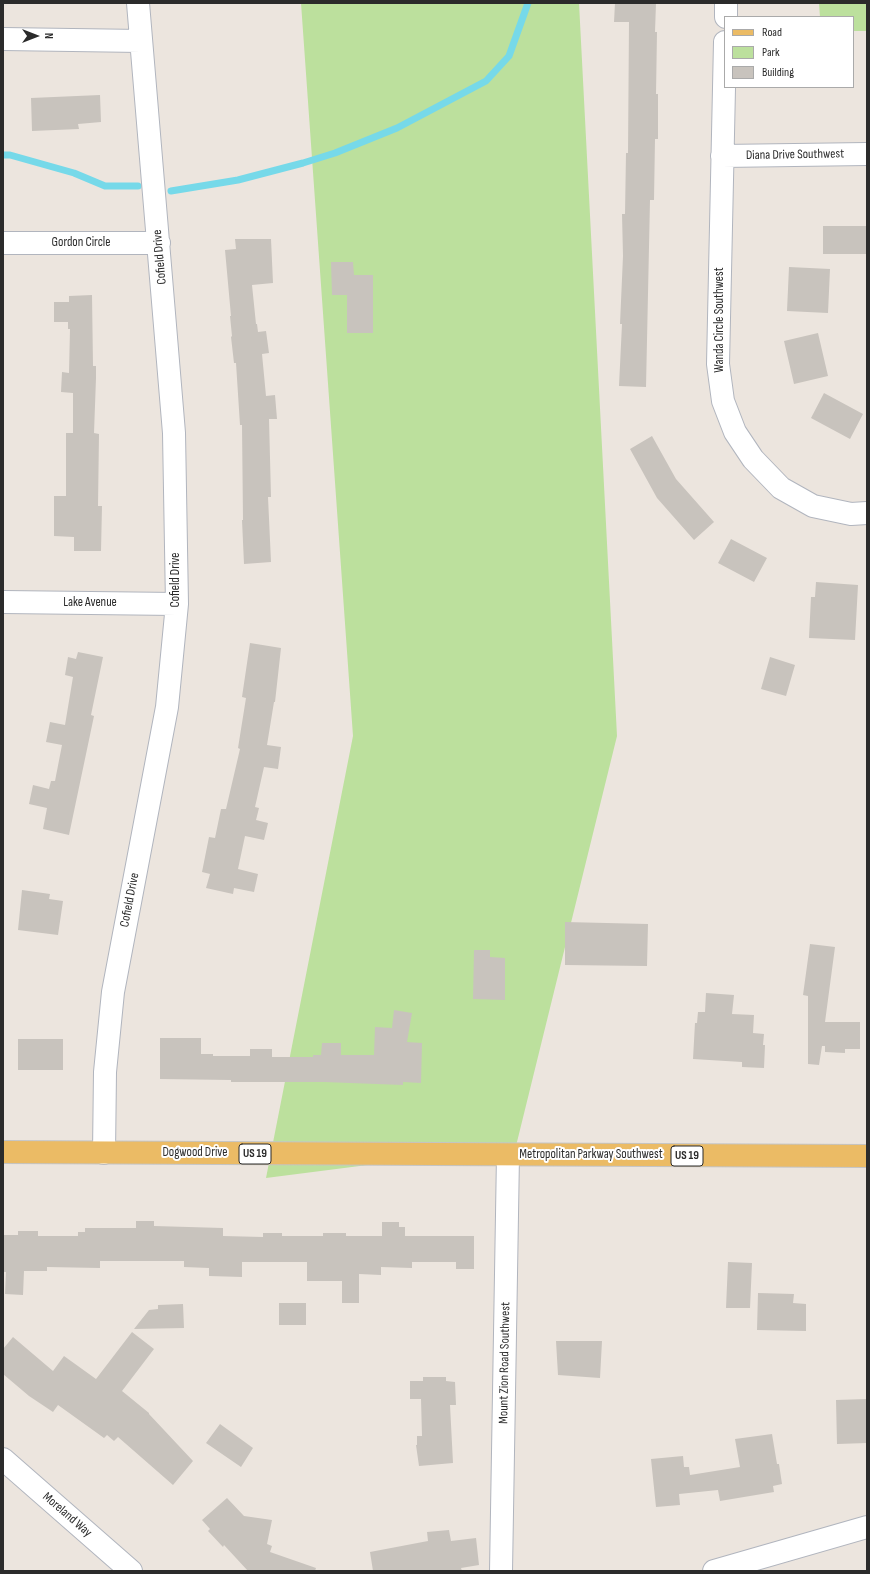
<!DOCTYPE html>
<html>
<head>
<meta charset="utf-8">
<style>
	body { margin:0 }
	#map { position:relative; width:870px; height:1574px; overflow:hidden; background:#ece5de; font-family:"Sofia Sans Condensed",sans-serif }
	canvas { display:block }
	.frame { position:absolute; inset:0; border:4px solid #2b2b2b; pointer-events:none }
	.legend { position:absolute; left:724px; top:16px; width:130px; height:72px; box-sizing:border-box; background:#fff; border:1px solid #aaa; margin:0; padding:5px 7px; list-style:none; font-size:12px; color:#2b2b2b }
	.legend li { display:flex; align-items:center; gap:8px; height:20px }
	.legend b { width:20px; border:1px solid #aaa }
	.north { position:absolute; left:16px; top:16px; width:40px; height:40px; -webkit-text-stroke:3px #fff; paint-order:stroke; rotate:90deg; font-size:11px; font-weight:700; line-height:16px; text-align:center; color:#2b2b2b }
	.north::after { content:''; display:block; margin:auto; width:14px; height:18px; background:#2b2b2b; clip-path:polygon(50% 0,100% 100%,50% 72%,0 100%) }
</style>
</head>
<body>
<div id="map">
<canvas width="870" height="1574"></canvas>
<div class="frame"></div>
<ul class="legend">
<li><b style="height:5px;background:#ebbb65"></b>Road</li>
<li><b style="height:11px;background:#bce09d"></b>Park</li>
<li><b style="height:11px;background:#c8c3bd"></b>Building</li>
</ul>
<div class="north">N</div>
</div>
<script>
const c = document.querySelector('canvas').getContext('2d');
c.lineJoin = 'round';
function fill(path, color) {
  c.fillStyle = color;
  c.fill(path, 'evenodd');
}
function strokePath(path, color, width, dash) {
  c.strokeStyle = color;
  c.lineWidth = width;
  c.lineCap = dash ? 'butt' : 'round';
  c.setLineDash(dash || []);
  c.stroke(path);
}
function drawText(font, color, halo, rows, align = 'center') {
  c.font = font + ' "Sofia Sans Condensed",sans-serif';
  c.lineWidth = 4;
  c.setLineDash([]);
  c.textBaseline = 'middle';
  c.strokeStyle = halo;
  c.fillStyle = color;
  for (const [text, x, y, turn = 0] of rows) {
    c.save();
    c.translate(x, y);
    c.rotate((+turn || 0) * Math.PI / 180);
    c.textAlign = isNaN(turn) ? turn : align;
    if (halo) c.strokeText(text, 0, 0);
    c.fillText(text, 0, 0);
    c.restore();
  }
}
fill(new Path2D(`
	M 301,3 L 579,3 L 617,736 L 516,1146 L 266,1178 L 353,736 Z
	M 819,3 L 867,3 L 867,31 L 853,31 L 853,17 L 820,17 Z`), '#bce09d');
strokePath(new Path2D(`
	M 3,155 L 10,155 L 74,173 L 105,186 L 138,186
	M 171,191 L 238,180 L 303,163 L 335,153 L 397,128 L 486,81 L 509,56 L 528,3`), '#76d9e9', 7);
fill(new Path2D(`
	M 615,3 L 656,3 L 655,32 L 657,32 L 656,94 L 658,94 L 658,139 L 655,139 L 654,200 L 650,200 L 646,387 L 619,386 L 622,324 L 620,324 L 623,256 L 622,214 L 625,214 L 626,153 L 628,153 L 629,22 L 614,22 Z
	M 100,95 L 101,122 L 78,124 L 79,129 L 32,131 L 31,98 Z
	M 823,226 L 866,226 L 866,254 L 823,254 Z
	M 235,239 L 271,239 L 273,283 L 252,285 L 256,324 L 257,324 L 258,332 L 266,331 L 269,353 L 262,354 L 266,396 L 275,395 L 277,419 L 269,419 L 271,497 L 268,497 L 271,562 L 244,564 L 242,520 L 243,520 L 242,425 L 240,425 L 236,363 L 234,363 L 231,337 L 232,336 L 230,316 L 231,316 L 225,250 L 236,249 Z
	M 331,262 L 353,262 L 354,275 L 373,275 L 373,333 L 347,333 L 347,295 L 332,295 Z
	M 789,267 L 830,269 L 828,313 L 787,311 Z
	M 92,295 L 93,366 L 96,366 L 96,378 L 94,433 L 99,434 L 98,506 L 102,506 L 101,551 L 74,551 L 74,537 L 54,536 L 54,496 L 66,496 L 66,433 L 73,433 L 73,393 L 61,392 L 62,372 L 69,373 L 70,329 L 68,329 L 68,322 L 54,322 L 54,302 L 69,302 L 69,296 Z
	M 818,333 L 828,376 L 794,384 L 784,341 Z
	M 824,393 L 863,414 L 850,439 L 811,418 Z
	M 652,436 L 676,479 L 714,522 L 694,540 L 657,498 L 630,449 Z
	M 731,539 L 767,558 L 754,582 L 718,563 Z
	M 816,582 L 858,585 L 855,640 L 809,638 L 811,597 L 815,597 Z
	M 250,643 L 281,648 L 275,702 L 274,702 L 267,745 L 281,747 L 278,769 L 264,767 L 255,807 L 259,808 L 256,820 L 268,823 L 264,840 L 245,836 L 238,869 L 258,874 L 254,892 L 234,888 L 233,894 L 206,888 L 210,874 L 202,872 L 209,837 L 215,838 L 221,809 L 226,809 L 240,749 L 238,748 L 246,698 L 242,697 Z
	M 78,652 L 103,657 L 91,715 L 94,716 L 69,835 L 43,829 L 47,808 L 29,804 L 33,785 L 49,789 L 51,781 L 55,781 L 62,745 L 46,742 L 50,722 L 65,725 L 73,677 L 65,675 L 68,657 L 76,659 Z
	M 770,657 L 795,665 L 786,696 L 761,689 Z
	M 22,890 L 50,894 L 49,899 L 63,901 L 58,935 L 18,930 Z
	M 565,922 L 648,924 L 647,966 L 565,965 Z
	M 810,944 L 835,947 L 825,1022 L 860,1022 L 860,1049 L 845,1049 L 845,1053 L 825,1052 L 825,1046 L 822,1046 L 819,1065 L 808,1064 L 808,996 L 803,995 Z
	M 474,950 L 490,950 L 490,957 L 505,958 L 505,1000 L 473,999 Z
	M 706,993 L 734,995 L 732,1014 L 754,1015 L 753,1033 L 764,1034 L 763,1045 L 765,1045 L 764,1068 L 742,1067 L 742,1062 L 693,1059 L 695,1023 L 697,1023 L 698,1012 L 705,1012 Z
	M 394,1010 L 412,1013 L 407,1042 L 422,1043 L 421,1083 L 403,1082 L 403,1085 L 324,1082 L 231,1082 L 231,1080 L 160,1079 L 160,1038 L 201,1038 L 201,1054 L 213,1054 L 213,1056 L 250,1056 L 250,1049 L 272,1049 L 272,1057 L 313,1057 L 313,1055 L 321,1055 L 322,1043 L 341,1043 L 341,1055 L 374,1055 L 375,1027 L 392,1028 Z
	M 18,1039 L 63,1039 L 63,1070 L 18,1070 Z
	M 136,1221 L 154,1221 L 154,1226 L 223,1228 L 223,1236 L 263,1237 L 263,1233 L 282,1233 L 282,1236 L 323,1236 L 323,1233 L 346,1233 L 346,1236 L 382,1236 L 382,1222 L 399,1222 L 399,1227 L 405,1227 L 405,1236 L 474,1236 L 474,1269 L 456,1269 L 456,1262 L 412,1262 L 412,1268 L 381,1267 L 381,1275 L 359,1274 L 359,1303 L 342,1303 L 342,1281 L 307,1281 L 307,1262 L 242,1262 L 242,1277 L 209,1276 L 209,1268 L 184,1267 L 184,1261 L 100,1261 L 100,1268 L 47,1267 L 47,1271 L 24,1271 L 23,1295 L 5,1294 L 6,1272 L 3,1272 L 3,1235 L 18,1235 L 18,1231 L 38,1231 L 38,1236 L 78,1236 L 78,1232 L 85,1232 L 85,1228 L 136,1228 Z
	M 728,1262 L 752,1263 L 750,1308 L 726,1308 Z
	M 758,1293 L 794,1294 L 793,1303 L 806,1304 L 806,1331 L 757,1330 Z
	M 279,1303 L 306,1303 L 306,1325 L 279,1325 Z
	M 183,1304 L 184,1328 L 134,1329 L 149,1310 L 158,1309 L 158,1305 Z
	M 132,1332 L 154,1349 L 122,1391 L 149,1413 L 149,1414 L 193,1461 L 173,1485 L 118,1437 L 114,1441 L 107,1435 L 104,1438 L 58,1405 L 53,1412 L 29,1396 L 3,1374 L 3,1349 L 13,1337 L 53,1371 L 64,1356 L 96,1379 Z
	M 556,1341 L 602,1341 L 600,1378 L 558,1375 Z
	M 423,1377 L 446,1377 L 446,1381 L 455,1382 L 456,1405 L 450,1405 L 453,1463 L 419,1466 L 416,1445 L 417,1445 L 417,1436 L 422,1436 L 421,1399 L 410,1399 L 410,1381 L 423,1381 Z
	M 867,1399 L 867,1443 L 837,1444 L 836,1400 Z
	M 220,1424 L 253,1448 L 241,1467 L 206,1443 Z
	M 772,1434 L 777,1464 L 779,1464 L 782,1484 L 773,1486 L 774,1492 L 720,1501 L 718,1490 L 679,1494 L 680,1505 L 656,1507 L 651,1459 L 683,1456 L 684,1467 L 689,1467 L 690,1475 L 740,1467 L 735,1439 Z
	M 227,1498 L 244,1516 L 272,1520 L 267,1544 L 272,1546 L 270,1552 L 316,1568 L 315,1571 L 248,1571 L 224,1545 L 223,1547 L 208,1531 L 210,1529 L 202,1520 Z
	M 449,1530 L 451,1541 L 476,1538 L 479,1565 L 461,1568 L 462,1571 L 373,1571 L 370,1552 L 428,1541 L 427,1532 Z`), '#c8c3bd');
const minor = new Path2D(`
	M 726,17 L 726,3
	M 3,39 L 141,41
	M 725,42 L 718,364 L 723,401 L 735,432 L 753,459 L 781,488 L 813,506 L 851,514 L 867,513
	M 722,156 L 867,154
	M 3,243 L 159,243
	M 3,602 L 177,604
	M 104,1153 L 105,1072 L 113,992 L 167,707 L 177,604 L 174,433 L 138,3
	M 3,1459 L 131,1571
	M 501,1571 L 508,1155
	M 714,1571 L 867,1527`);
const major = new Path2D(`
	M 3,1152 L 867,1156`);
strokePath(minor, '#b1b5be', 24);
strokePath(major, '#c4c4c4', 24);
strokePath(minor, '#fff', 22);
strokePath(major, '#ebbb65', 22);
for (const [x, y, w] of [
	[255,1154,32],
	[687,1156,32]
]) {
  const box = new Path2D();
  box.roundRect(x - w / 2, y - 10, w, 20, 3);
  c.fillStyle = '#fff';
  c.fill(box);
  strokePath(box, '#2b2b2b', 1);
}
drawText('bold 12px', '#2b2b2b', null, [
	["US 19",255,1154],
	["US 19",687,1156]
]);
drawText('13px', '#2b2b2b', '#fff', [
	["Diana Drive Southwest",795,155,-1],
	["Gordon Circle",81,243],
	["Cofield Drive",160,257,-95],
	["Wanda Circle Southwest",720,320,-90],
	["Cofield Drive",176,580,-90],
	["Lake Avenue",90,603],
	["Cofield Drive",130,900,-79],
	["Dogwood Drive",195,1153],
	["Metropolitan Parkway Southwest",591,1155],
	["Mount Zion Road Southwest",505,1363,-89],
	["Moreland Way",67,1515,41]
]);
</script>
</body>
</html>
